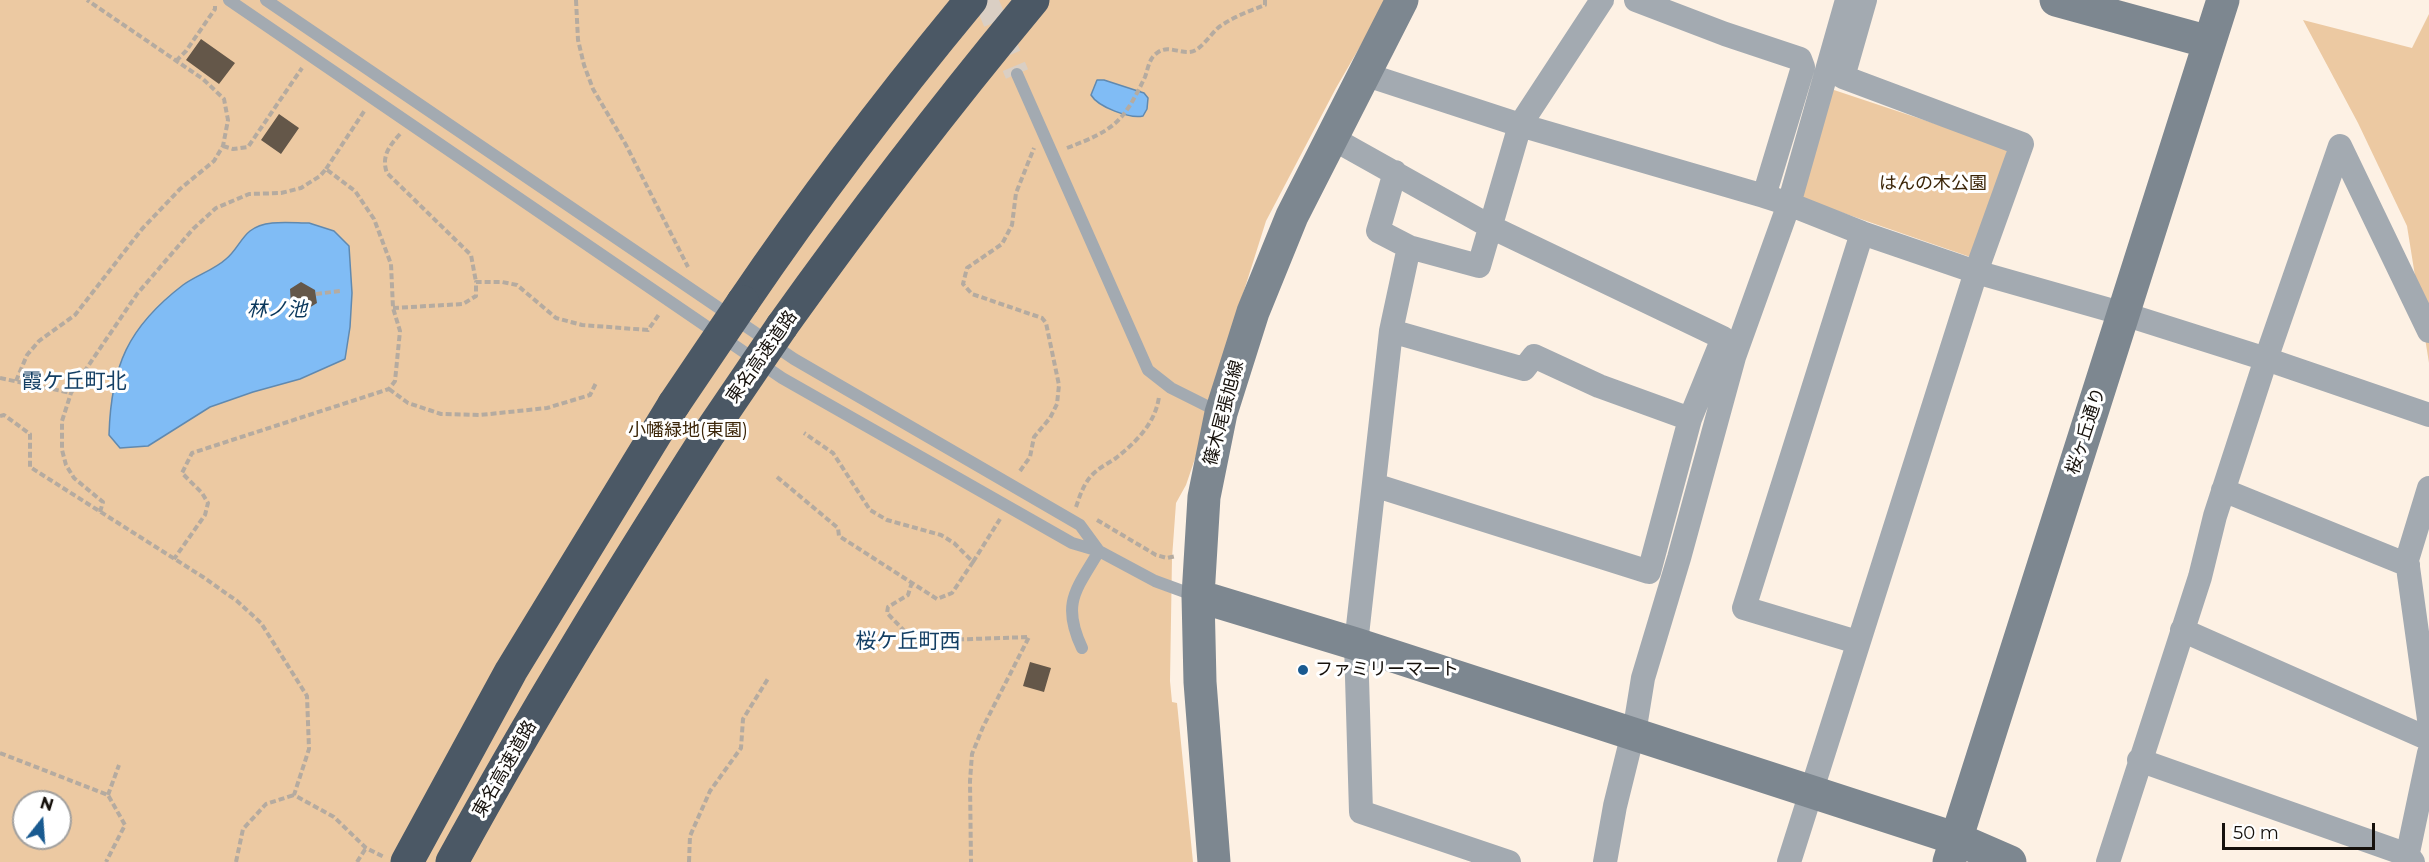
<!DOCTYPE html>
<html>
<head>
<meta charset="utf-8">
<style>
	body { margin:0 }
	#map { position:relative; width:2429px; height:862px; overflow:hidden; background:#fdf1e4; font-family:Montserrat,sans-serif }
	canvas { display:block }
	.north { position:absolute; left:12px; top:790px; width:60px; height:60px; box-sizing:border-box; background:#fff; border:2px solid #a2a09e; border-radius:50%; rotate:17deg; font-size:16px; font-weight:700; line-height:24px; text-align:center; color:#16110c }
	.north::after { content:''; display:block; margin:auto; width:21px; height:27px; background:#195a90; clip-path:polygon(50% 0,100% 100%,50% 72%,0 100%) }
	.scale { position:absolute; left:2222px; top:823px; width:153px; height:27px; box-sizing:border-box; border:3px solid #16110c; border-top:0; padding-left:8px; font-size:18px; line-height:21px; white-space:nowrap; color:#16110c; -webkit-text-stroke:4px #fff; paint-order:stroke }
</style>
</head>
<body>
<div id="map">
<canvas width="2429" height="862"></canvas>
<div class="north">N</div>
<div class="scale">50 m</div>
</div>
<script>
const c = document.querySelector('canvas').getContext('2d');
c.lineJoin = 'round';
function fill(path, color) {
  c.fillStyle = color;
  c.fill(path, 'evenodd');
}
function strokePath(path, color, width, dash) {
  c.strokeStyle = color;
  c.lineWidth = width;
  c.lineCap = dash ? 'butt' : 'round';
  c.setLineDash(dash || []);
  c.stroke(path);
}
function drawText(font, color, halo, rows, align = 'center') {
  c.font = font + ' Montserrat,"Noto Sans JP",sans-serif';
  c.lineWidth = 6;
  c.setLineDash([]);
  c.textBaseline = 'middle';
  c.strokeStyle = halo;
  c.fillStyle = color;
  for (const [text, x, y, turn = 0] of rows) {
    c.save();
    c.translate(x, y);
    c.rotate((+turn || 0) * Math.PI / 180);
    c.textAlign = isNaN(turn) ? turn : align;
    if (halo) c.strokeText(text, 0, 0);
    c.fillText(text, 0, 0);
    c.restore();
  }
}
fill(new Path2D(`
	M 0,0 L 1387,0 L 1336,88 L 1266,221 L 1236,316 L 1219,388 L 1186,485 L 1176,503 L 1172,558 L 1170,681 L 1172,702 L 1177,703 L 1193,862 L 0,862 ZM 24,802 L 60,802 L 60,838 L 24,838 Z
	M 2429,14 L 2429,363 L 2407,226 L 2358,123 L 2303,20 L 2412,48 Z
	M 1831,89 L 2008,148 L 1976,259 L 1800,198 Z`), '#ecc9a2');
const water = new Path2D(`
	M 1097,80 L 1104,80 L 1144,93 L 1148,98 L 1147,109 L 1143,116 C 1130,119 1098,107 1091,95 Z
	M 309,223 L 334,231 L 349,246 L 352,293 L 350,327 L 345,359 L 300,379 L 253,392 L 210,407 L 148,446 L 120,448 L 109,435 C 111,366 128,327 183,285 C 197,275 214,270 226,259 C 236,251 241,238 250,231 C 265,219 291,223 309,223 Z`);
fill(water, '#80bcf5');
strokePath(water, '#6089af', 1.5);
fill(new Path2D(`
	M 201,39 L 235,63 L 219,84 L 186,60 Z
	M 279,114 L 299,128 L 281,154 L 261,140 Z
	M 301,282 L 315,290 L 316,297 L 317,303 L 304,311 L 291,306 L 290,289 Z
	M 1030,662 L 1051,668 L 1044,692 L 1023,686 Z`), '#645749');
strokePath(new Path2D(`
	M 986,0 L 1017,74`), '#dacfc4', 24, [24, 12]);
strokePath(new Path2D(`
	M 576,0 L 578,40 L 584,65 L 593,89 L 626,145 L 688,267
	M 176,61 L 186,51 L 215,9 L 215,6
	M 400,134 C 389,146 381,157 387,173 L 471,255 L 476,282
	M 223,146 L 233,149 L 248,147 L 302,68
	M 1067,148 C 1114,130 1123,123 1145,77 C 1148,69 1149,58 1157,53 C 1169,43 1183,57 1196,50 C 1205,44 1211,34 1219,27 C 1233,17 1249,11 1265,5 L 1265,0
	M 326,169 L 365,110
	M 316,294 L 340,291
	M 393,308 L 463,304 L 476,296 L 476,282 L 502,282 L 517,285 L 556,318 L 582,325 L 648,330 L 660,313
	M 0,378 L 71,393
	M 16,381 L 27,355 L 39,341 L 75,315 L 142,229 L 180,189 L 214,161 L 223,146 L 228,120 L 224,99 L 203,79 L 87,0
	M 389,389 L 408,403 L 441,414 L 480,415 L 547,408 L 590,395 L 596,383
	M 0,416 L 4,415 L 30,434 L 30,467 L 203,577 L 237,601 L 261,623 L 307,696 L 309,749 L 294,795 L 334,817 L 366,848 L 384,857
	M 1020,471 L 1030,457 L 1034,437 L 1050,418 L 1057,404 L 1059,385 L 1046,323 L 1042,318 L 972,294 L 963,284 L 967,268 L 1002,244 L 1012,225 L 1016,193 L 1034,148
	M 777,477 L 838,528 L 839,536 L 937,599 L 952,593 L 973,562 L 954,543 L 941,535 L 887,520 L 870,510 L 833,453 L 804,433
	M 1076,507 C 1080,495 1084,483 1093,474 C 1100,467 1109,463 1116,458 C 1136,442 1155,424 1159,397
	M 100,512 L 103,502 L 74,478 L 66,465 L 62,450 L 62,421 L 71,393 L 84,372 L 137,294 L 193,229 L 216,208 L 249,194 L 281,193 L 301,188 L 320,176 L 326,169 L 355,191 L 374,219 L 391,264 L 393,308 L 400,331 L 395,381 L 389,389 L 192,453 L 182,473 L 202,493 L 208,503 L 205,515 L 174,559
	M 1097,520 L 1156,555 L 1167,558 L 1176,556
	M 973,562 L 1000,519
	M 912,582 L 908,595 L 888,607 L 887,613 L 914,641 L 1029,637 L 983,727 L 972,754 L 970,781 L 971,862
	M 0,753 L 108,795 L 125,825 L 106,862
	M 108,795 L 119,765
	M 236,862 L 243,829 L 266,804 L 294,795
	M 357,862 L 366,848
	M 689,862 L 690,836 L 710,791 L 741,748 L 743,719 L 769,677`), '#b5aba0', 4, [6, 3]);
strokePath(new Path2D(`
	M 229,0 L 782,378 L 1072,543 L 1099,551
	M 266,0 L 794,359 L 1080,525 L 1099,551
	M 1017,74 L 1148,370 L 1171,388 L 1219,412
	M 1082,648 C 1061,603 1076,590 1099,551 L 1155,581 L 1196,596`), '#a3aab1', 12);
strokePath(new Path2D(`
	M 1636,0 L 1725,34 L 1800,59 L 1803,67 L 1764,196 L 1789,204 L 1862,233 L 1976,272 L 2124,314 L 2266,359 L 2429,415
	M 1364,74 L 1520,125 L 1764,196
	M 1332,138 L 1491,227 L 1723,338 L 1690,419 L 1649,572 L 1374,485
	M 2340,146 L 2429,331
	M 1395,172 L 1378,231 L 1409,247 L 1479,266 L 1520,125 L 1602,0
	M 1409,247 L 1391,331 L 1356,644 L 1361,812 L 1509,862
	M 1391,331 L 1524,369 L 1534,356 L 1599,386 L 1690,419
	M 2429,488 L 2407,560 L 2429,719
	M 2223,490 L 2408,565
	M 2182,630 L 2429,739
	M 1857,642 L 1744,608 L 1862,233
	M 2139,760 L 2408,855 L 2413,862
	M 1605,862 L 1615,806 L 1636,721 L 1643,678 L 1679,558 L 1734,357 L 1789,204 L 1847,0
	M 1789,862 L 1976,272 L 2022,144 L 1843,77 L 1865,0
	M 2108,862 L 2200,577 L 2215,516 L 2266,359 L 2340,146
	M 2406,862 L 2429,753`), '#a3aab1', 24);
strokePath(new Path2D(`
	M 2056,0 L 2209,42
	M 1198,596 L 1356,644 L 1957,839 L 2010,862
	M 1214,862 L 1200,682 L 1198,596 L 1204,497 L 1221,413 L 1253,312 L 1292,216 L 1402,0
	M 1949,862 L 2223,0`), '#7d8790', 33);
strokePath(new Path2D(`
	M 743,302 C 815,196 889,99 971,0
	M 782,326 C 862,214 945,106 1033,0
	M 407,862 L 511,671 L 674,404
	M 452,862 C 532,715 620,573 710,432`), '#4b5865', 33);
strokePath(new Path2D(`
	M 674,404 L 743,302
	M 710,432 L 782,326`), '#4b5865', 33);
for (const [x, y, r, color] of [
	[1303,670,6,"#195a90"]
]) {
  const dot = new Path2D();
  dot.arc(x, y, r, 0, 2 * Math.PI);
  c.fillStyle = color;
  c.fill(dot);
  strokePath(dot, '#fff', 2);
}
drawText('18px', '#3c2609', '#fff', [
	["はんの木公園",1933,184],
	["小幡緑地(東園)",688,431]
]);
drawText('18px', '#16110c', '#fff', [
	["東名高速道路",762,357,-55],
	["篠木尾張旭線",1224,413,-75],
	["桜ヶ丘通り",2086,431,-72],
	["東名高速道路",505,769,-60]
]);
drawText('18px', '#16110c', '#fff', [
	["ファミリーマート",1315,670]
], 'left');
drawText('italic 20px', '#0b385c', '#fff', [
	["林ノ池",277,310]
]);
drawText('21px', '#143f64', '#fff', [
	["霞ケ丘町北",74,382],
	["桜ケ丘町西",908,642]
]);
</script>
</body>
</html>
